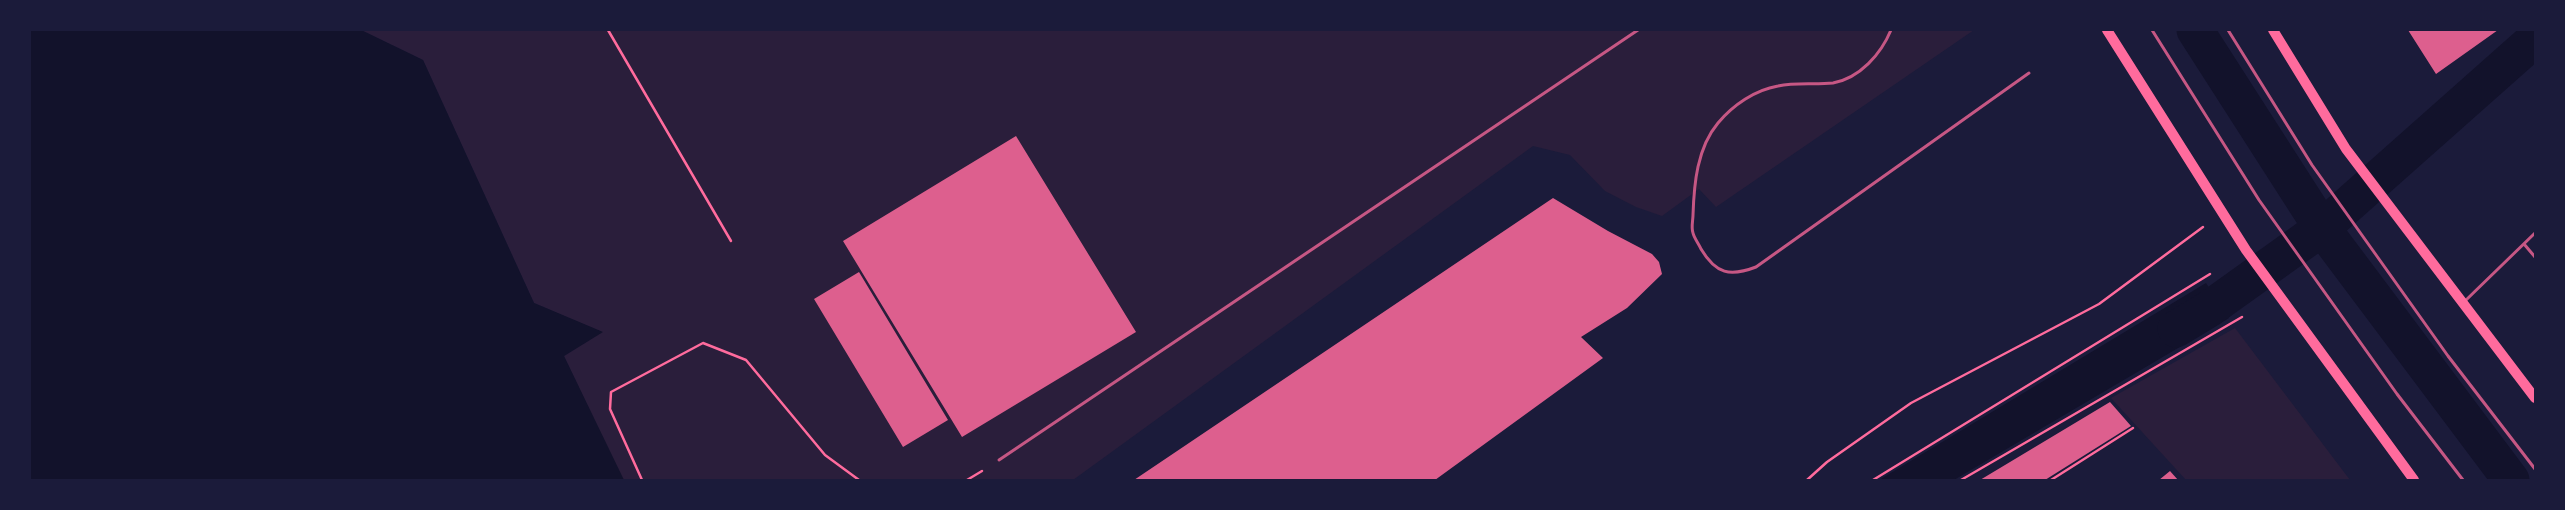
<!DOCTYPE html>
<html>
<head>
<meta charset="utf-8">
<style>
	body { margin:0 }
	#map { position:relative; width:2565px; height:510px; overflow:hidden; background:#1b1b3a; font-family:Lato,sans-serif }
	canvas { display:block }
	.frame { position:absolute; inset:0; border:31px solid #1b1b3a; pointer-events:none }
</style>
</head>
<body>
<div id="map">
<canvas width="2565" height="510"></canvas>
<div class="frame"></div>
</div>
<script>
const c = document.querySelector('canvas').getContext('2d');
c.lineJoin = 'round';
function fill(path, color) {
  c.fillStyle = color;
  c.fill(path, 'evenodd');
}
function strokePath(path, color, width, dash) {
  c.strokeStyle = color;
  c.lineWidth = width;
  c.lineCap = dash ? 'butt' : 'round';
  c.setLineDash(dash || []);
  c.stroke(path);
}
fill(new Path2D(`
	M 361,30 L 1974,30 L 1716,207 L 1699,189 L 1662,216 L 1636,207 L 1605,191 L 1570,155 L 1533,146 L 1073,480 L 622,480 L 564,356 L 602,332 L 534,303 L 423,60 Z
	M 2235,328 L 2350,480 L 2186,480 L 2111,398 Z`), '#2a1e3b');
fill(new Path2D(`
	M 30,30 L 361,30 L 423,60 L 534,303 L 603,332 L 564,356 L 624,480 L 30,480 Z
	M 2206,283 L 2229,318 L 1954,480 L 1879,480 Z`), '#12122b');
strokePath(new Path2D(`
	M 2195,30 L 2322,228 L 2511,480
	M 2176,329 L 2209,309 L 2322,228 L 2535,39`), '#12122b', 37);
fill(new Path2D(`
	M 2408,30 L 2498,30 L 2436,74 Z
	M 1016,136 L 1136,332 L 962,437 L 843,241 Z
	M 1553,198 L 1608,231 L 1652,254 L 1659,262 L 1662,274 L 1627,308 L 1581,337 L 1603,358 L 1435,480 L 1134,480 Z
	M 859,272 L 948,420 L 903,447 L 814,299 Z
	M 2110,402 L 2131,426 L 2045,480 L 1980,480 Z
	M 2170,471 L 2178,480 L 2159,480 Z`), '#dd5f8e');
strokePath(new Path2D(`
	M 608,30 L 731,241
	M 642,480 L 610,409 L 611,392 L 703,343 L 746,360 L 825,455 L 859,480
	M 967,480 L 982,471
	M 1807,480 L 1827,462 L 1911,403 L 2099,304 L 2203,227
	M 1873,480 L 2210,274
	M 1961,480 L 2242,317
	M 2051,480 L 2133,428`), '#ff6b9d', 2.5);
strokePath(new Path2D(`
	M 1891,30 C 1881,54 1860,78 1833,83 C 1815,85 1796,82 1778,86 C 1755,90 1733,105 1718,123 C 1697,148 1694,184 1693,215 C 1693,220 1691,228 1693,233 C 1694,238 1699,244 1701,249 C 1716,274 1730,277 1756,267 L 2029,73
	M 2152,30 L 2259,200 L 2397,394 L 2463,480
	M 2228,30 L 2312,165 L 2448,356 L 2535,469
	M 2524,244 L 2535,257
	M 2465,301 L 2535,233
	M 999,460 L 1638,30`), '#c65784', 3);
strokePath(new Path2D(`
	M 2107,30 L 2246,250 L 2414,480
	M 2273,30 L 2346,149 L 2535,398`), '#ff6b9d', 10);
</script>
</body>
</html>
